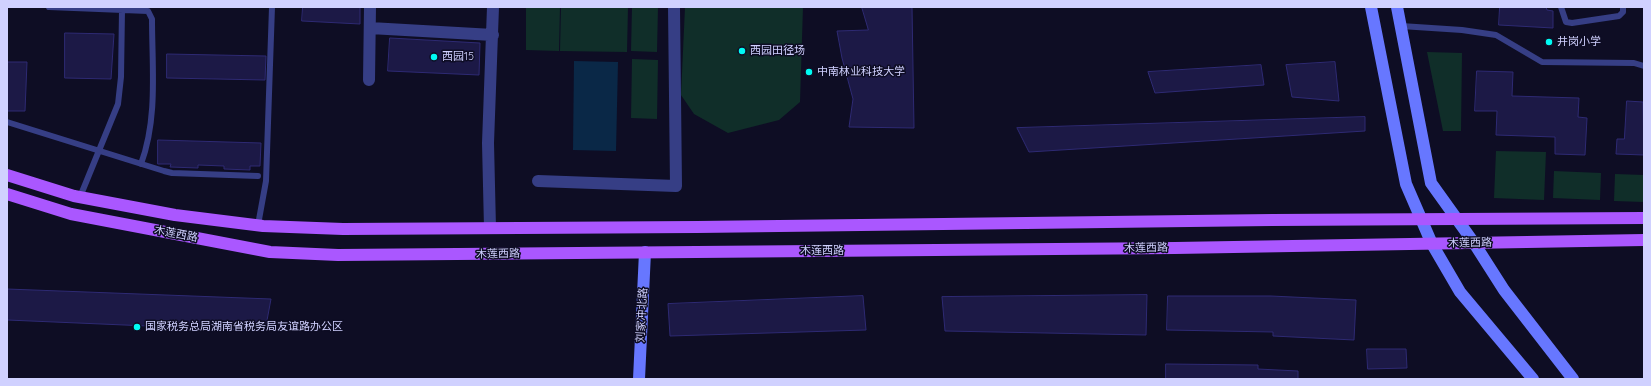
<!DOCTYPE html>
<html>
<head>
<meta charset="utf-8">
<style>
	body { margin:0 }
	#map { position:relative; width:1651px; height:386px; overflow:hidden; background:#0e0d24; font-family:Quicksand,sans-serif }
	canvas { display:block }
	.frame { position:absolute; inset:0; border:8px solid #d0d1ff; pointer-events:none }
</style>
</head>
<body>
<div id="map">
<canvas width="1651" height="386"></canvas>
<div class="frame"></div>
</div>
<script>
const c = document.querySelector('canvas').getContext('2d');
c.lineJoin = 'round';
function fill(path, color) {
  c.fillStyle = color;
  c.fill(path, 'evenodd');
}
function strokePath(path, color, width, dash) {
  c.strokeStyle = color;
  c.lineWidth = width;
  c.lineCap = dash ? 'butt' : 'round';
  c.setLineDash(dash || []);
  c.stroke(path);
}
function drawText(font, color, halo, rows, align = 'center') {
  c.font = font + ' Quicksand,"Noto Sans SC",sans-serif';
  c.lineWidth = 3;
  c.setLineDash([]);
  c.textBaseline = 'middle';
  c.strokeStyle = halo;
  c.fillStyle = color;
  for (const [text, x, y, turn = 0] of rows) {
    c.save();
    c.translate(x, y);
    c.rotate((+turn || 0) * Math.PI / 180);
    c.textAlign = isNaN(turn) ? turn : align;
    if (halo) c.strokeText(text, 0, 0);
    c.fillText(text, 0, 0);
    c.restore();
  }
}
fill(new Path2D(`
	M 526,7 L 560,7 L 559,51 L 526,50 Z
	M 561,7 L 628,7 L 627,52 L 560,51 Z
	M 632,7 L 658,7 L 657,52 L 631,51 Z
	M 685,7 L 803,7 L 800,102 L 779,120 L 728,133 L 694,114 L 681,95 Z
	M 1427,52 L 1462,53 L 1461,131 L 1443,131 Z
	M 632,59 L 658,60 L 657,119 L 631,118 Z
	M 1496,151 L 1546,152 L 1544,200 L 1494,198 Z
	M 1554,171 L 1601,173 L 1600,200 L 1553,198 Z
	M 1615,174 L 1644,175 L 1644,202 L 1614,201 Z`), '#102e29');
fill(new Path2D(`
	M 574,61 L 618,62 L 616,151 L 573,150 Z`), '#0a2847');
const building = new Path2D(`
	M 303,7 L 360,7 L 360,24 L 302,21 Z
	M 862,7 L 912,7 L 914,128 L 849,127 L 853,99 L 842,58 L 837,31 L 868,30 Z
	M 1500,7 L 1546,7 L 1547,10 L 1553,11 L 1553,28 L 1499,25 Z
	M 65,33 L 114,34 L 111,79 L 65,78 Z
	M 390,38 L 480,43 L 479,75 L 388,71 Z
	M 167,54 L 266,56 L 265,80 L 167,78 Z
	M 7,62 L 27,62 L 25,111 L 7,111 Z
	M 1335,62 L 1339,101 L 1292,97 L 1286,65 Z
	M 1261,65 L 1264,85 L 1155,93 L 1148,72 Z
	M 1477,71 L 1513,72 L 1512,96 L 1579,98 L 1578,117 L 1587,118 L 1585,155 L 1555,154 L 1555,137 L 1496,135 L 1497,111 L 1475,111 Z
	M 1627,101 L 1643,102 L 1644,155 L 1616,154 L 1617,139 L 1624,139 Z
	M 1365,117 L 1365,131 L 1029,152 L 1017,128 Z
	M 158,140 L 261,143 L 260,166 L 250,166 L 250,170 L 224,169 L 224,166 L 198,165 L 198,168 L 170,167 L 171,164 L 158,164 Z
	M 7,289 L 271,299 L 265,331 L 7,320 Z
	M 1147,295 L 1146,335 L 945,331 L 942,297 Z
	M 863,296 L 866,330 L 670,336 L 668,304 Z
	M 1168,296 L 1271,296 L 1356,300 L 1354,340 L 1273,336 L 1273,332 L 1167,330 Z
	M 1367,349 L 1406,349 L 1407,368 L 1368,369 Z
	M 1166,364 L 1258,365 L 1258,369 L 1298,371 L 1298,379 L 1166,379 Z`);
fill(building, '#1c1946');
strokePath(building, '#2e2a73', 1);
strokePath(new Path2D(`
	M 49,7 L 148,11 L 152,19 C 152,67 158,118 141,164
	M 1561,7 L 1566,22 L 1572,23 L 1619,16 L 1623,12 L 1623,7
	M 1401,26 L 1462,30 L 1496,35 L 1542,62 L 1634,63 L 1644,66
	M 7,122 L 164,171 L 172,173 L 258,176
	M 80,197 L 118,104 L 121,77 L 122,10
	M 258,225 L 266,181 L 272,7`), '#363e85', 6);
strokePath(new Path2D(`
	M 370,28 L 493,35
	M 369,80 L 370,7
	M 538,181 L 676,186 L 674,7
	M 490,228 L 488,143 L 493,7`), '#363e85', 12);
strokePath(new Path2D(`
	M 1371,7 L 1406,184 L 1432,244 L 1460,292 L 1533,379
	M 1397,7 L 1431,183 L 1474,243 L 1504,290 L 1573,379
	M 639,379 L 645,252`), '#6777ff', 12);
strokePath(new Path2D(`
	M 7,175 L 74,196 L 175,215 L 263,226 L 343,229 L 697,227 L 1272,220 L 1644,218
	M 7,194 L 71,214 L 270,252 L 338,255 L 1175,248 L 1644,240`), '#aa57ff', 12);
for (const [x, y, r, color] of [
	[1549,42,4,"#00fbf4"],
	[742,51,4,"#00fbf4"],
	[434,57,4,"#00fbf4"],
	[809,72,4,"#00fbf4"],
	[137,327,4,"#00fbf4"]
]) {
  const dot = new Path2D();
  dot.arc(x, y, r, 0, 2 * Math.PI);
  c.fillStyle = color;
  c.fill(dot);
  strokePath(dot, '#0e0d24', 1.5);
}
drawText('11px', '#d0d1ff', '#0e0d24', [
	["井岗小学",1557,42],
	["西园田径场",750,51],
	["西园15",442,57],
	["中南林业科技大学",817,72],
	["国家税务总局湖南省税务局友谊路办公区",145,327]
], 'left');
drawText('11px', '#d0d1ff', '#0e0d24', [
	["木莲西路",176,234,11],
	["木莲西路",1470,243,-1],
	["木莲西路",1146,248,-1],
	["木莲西路",822,251],
	["木莲西路",498,254,-1],
	["刘家冲北路",642,315,-87]
]);
</script>
</body>
</html>
